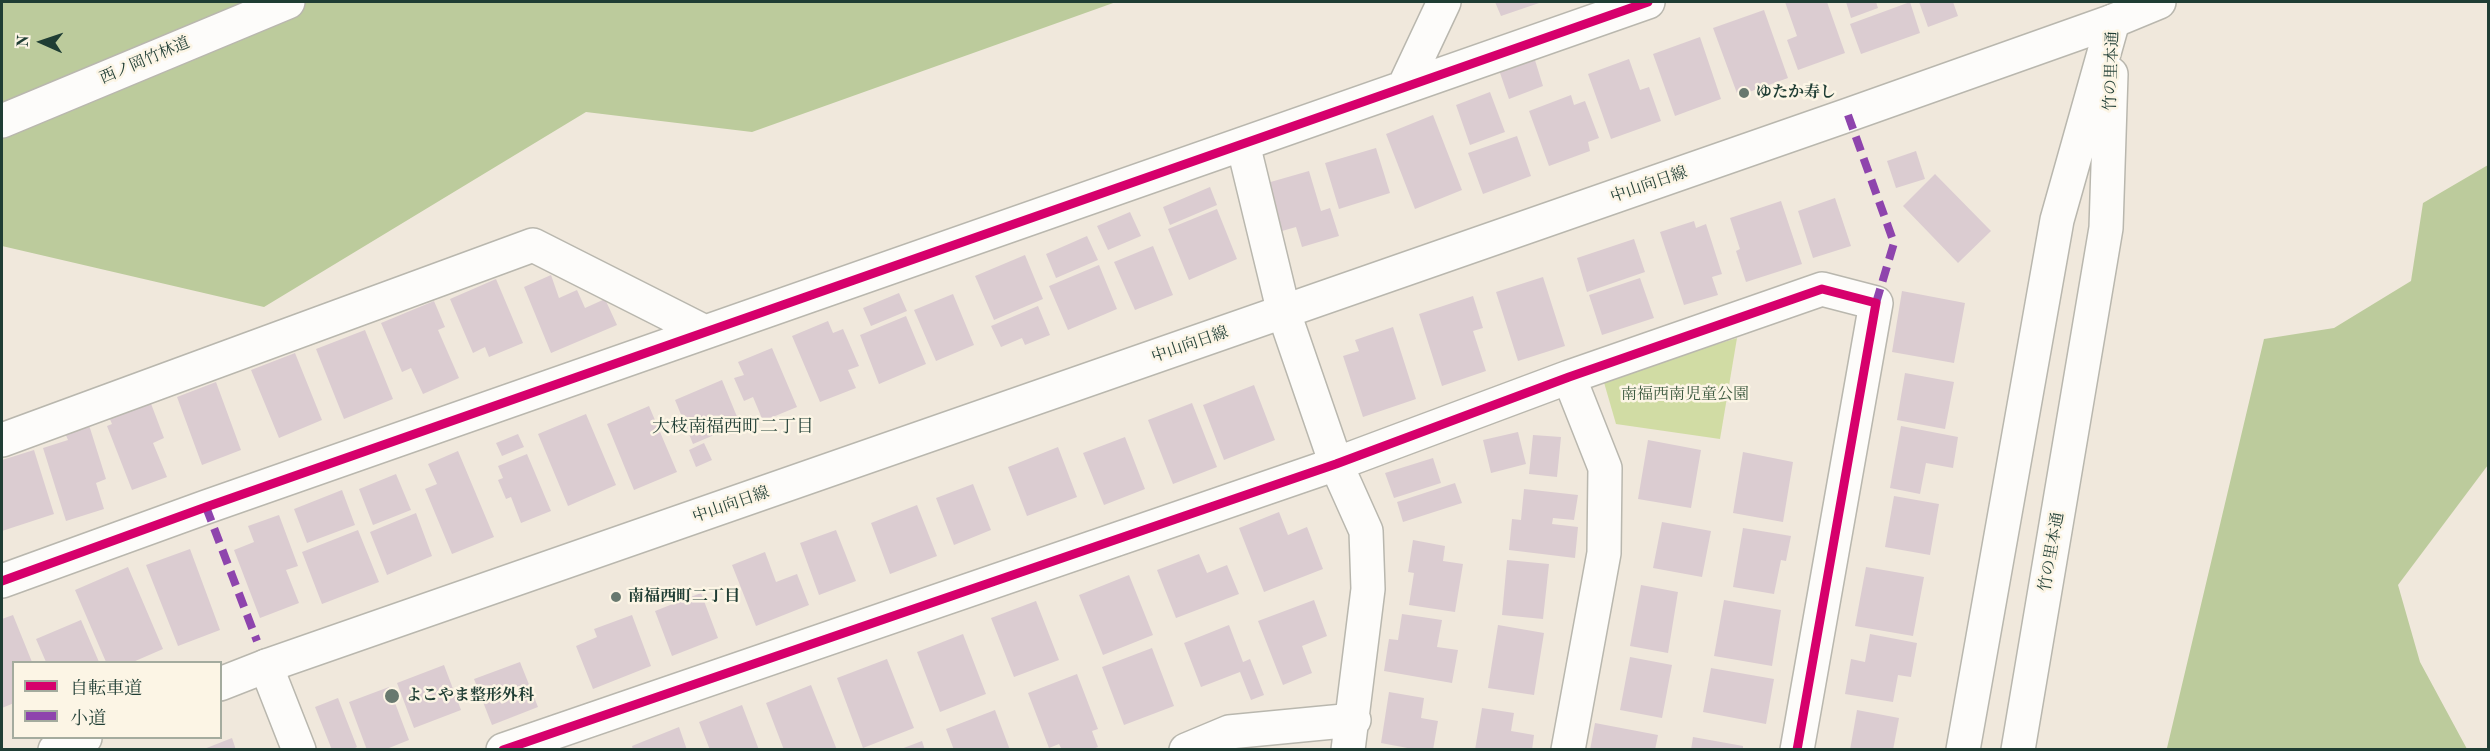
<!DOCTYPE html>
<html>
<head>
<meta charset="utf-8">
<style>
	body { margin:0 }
	#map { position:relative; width:2490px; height:751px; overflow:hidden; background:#f0e8dc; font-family:"Old Standard TT","Noto Serif JP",serif }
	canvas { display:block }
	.frame { position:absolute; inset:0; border:3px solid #1f3d34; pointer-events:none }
	.legend { position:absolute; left:12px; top:661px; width:210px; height:78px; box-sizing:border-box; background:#fcf5e5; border:2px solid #a4ab9e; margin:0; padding:8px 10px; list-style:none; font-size:18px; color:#1f3d34 }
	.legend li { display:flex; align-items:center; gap:12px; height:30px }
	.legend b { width:30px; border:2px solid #a4ab9e }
	.north { position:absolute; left:12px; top:12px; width:60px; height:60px; -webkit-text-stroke:4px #fcf5e5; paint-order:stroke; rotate:273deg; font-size:16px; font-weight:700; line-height:24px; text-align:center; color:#1f3d34 }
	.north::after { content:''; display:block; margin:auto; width:21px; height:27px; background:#1f3d34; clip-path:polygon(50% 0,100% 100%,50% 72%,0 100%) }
</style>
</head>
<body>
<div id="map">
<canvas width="2490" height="751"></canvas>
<div class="frame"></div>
<ul class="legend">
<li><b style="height:8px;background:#d6006c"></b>自転車道</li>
<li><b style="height:8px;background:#8e44ad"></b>小道</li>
</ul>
<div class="north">N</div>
</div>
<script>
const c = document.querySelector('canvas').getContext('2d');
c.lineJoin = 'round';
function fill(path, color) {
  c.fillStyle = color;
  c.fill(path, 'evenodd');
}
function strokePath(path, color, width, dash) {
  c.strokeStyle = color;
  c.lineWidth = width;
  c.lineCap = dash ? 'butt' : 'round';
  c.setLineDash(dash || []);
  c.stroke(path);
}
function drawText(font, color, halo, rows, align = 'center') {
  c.font = font + ' "Old Standard TT","Noto Serif JP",serif';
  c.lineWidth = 5;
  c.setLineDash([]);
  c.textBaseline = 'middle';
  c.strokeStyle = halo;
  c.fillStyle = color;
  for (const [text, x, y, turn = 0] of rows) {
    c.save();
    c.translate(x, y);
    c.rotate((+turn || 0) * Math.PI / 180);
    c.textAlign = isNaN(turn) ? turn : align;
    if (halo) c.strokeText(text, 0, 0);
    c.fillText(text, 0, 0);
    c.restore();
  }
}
fill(new Path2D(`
	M 1737,338 L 1720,439 L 1616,424 L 1603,379 Z`), '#d1dca4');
fill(new Path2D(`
	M 2,2 L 1116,2 L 752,132 L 586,112 L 264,307 L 2,246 Z
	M 2488,165 L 2488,465 L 2398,585 L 2420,662 L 2467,749 L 2167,748 L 2264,339 L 2334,328 L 2411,281 L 2423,203 Z`), '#bccb9c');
fill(new Path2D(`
	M 1495,2 L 1542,2 L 1501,16 Z
	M 1785,2 L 1827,2 L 1845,53 L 1798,70 L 1787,40 L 1797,36 Z
	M 1846,2 L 1876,2 L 1878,8 L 1851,18 Z
	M 1910,2 L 1920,33 L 1861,54 L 1850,24 Z
	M 1919,2 L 1953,2 L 1958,16 L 1928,27 Z
	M 1764,10 L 1788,78 L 1738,96 L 1713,28 Z
	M 1700,37 L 1721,99 L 1675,116 L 1653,54 Z
	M 1534,57 L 1543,86 L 1509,99 L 1499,70 Z
	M 1629,59 L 1640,90 L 1649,87 L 1661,121 L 1611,139 L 1588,74 Z
	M 1490,92 L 1505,132 L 1470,145 L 1456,105 Z
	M 1571,95 L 1574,105 L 1585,101 L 1599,138 L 1588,142 L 1590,151 L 1549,166 L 1529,111 Z
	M 1433,115 L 1462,190 L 1415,209 L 1386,134 Z
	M 1517,136 L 1531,176 L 1483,194 L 1468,153 Z
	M 1376,148 L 1390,193 L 1339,209 L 1325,163 Z
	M 1916,151 L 1925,179 L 1896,188 L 1887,161 Z
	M 1309,171 L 1321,211 L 1330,208 L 1339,236 L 1302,247 L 1296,227 L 1282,231 L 1267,183 Z
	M 1935,174 L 1991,231 L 1958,263 L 1903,206 Z
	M 1210,187 L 1217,205 L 1170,225 L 1163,207 Z
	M 1835,198 L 1851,246 L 1813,258 L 1798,211 Z
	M 1781,201 L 1802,264 L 1746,282 L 1736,251 L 1740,249 L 1730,218 Z
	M 1217,209 L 1237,259 L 1189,280 L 1168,229 Z
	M 1130,212 L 1141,236 L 1108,250 L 1097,226 Z
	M 1694,221 L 1696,228 L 1706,224 L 1722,274 L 1712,277 L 1718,295 L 1684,305 L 1660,232 Z
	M 1087,236 L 1098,260 L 1056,278 L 1046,254 Z
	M 1634,239 L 1645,272 L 1587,292 L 1577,258 Z
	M 1153,246 L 1173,295 L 1135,310 L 1114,262 Z
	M 1025,255 L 1043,299 L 994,320 L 975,276 Z
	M 1099,265 L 1117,309 L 1068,330 L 1049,286 Z
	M 551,275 L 559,298 L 577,290 L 585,308 L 605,299 L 617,325 L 551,353 L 524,287 Z
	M 1543,277 L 1565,346 L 1518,361 L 1496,292 Z
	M 1640,278 L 1654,318 L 1602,335 L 1589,295 Z
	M 496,279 L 523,343 L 489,357 L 485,347 L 473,353 L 450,299 Z
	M 1902,291 L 1965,303 L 1954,363 L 1892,352 Z
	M 899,293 L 907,311 L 871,326 L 863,308 Z
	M 953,294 L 974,345 L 936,361 L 914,310 Z
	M 1473,296 L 1483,328 L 1473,331 L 1486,371 L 1442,386 L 1419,314 Z
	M 434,301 L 445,327 L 438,330 L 459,378 L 423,394 L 411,368 L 402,372 L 381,323 Z
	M 1038,306 L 1050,335 L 1025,345 L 1022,338 L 1001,347 L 991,326 Z
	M 906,316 L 926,364 L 879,384 L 860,335 Z
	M 828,321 L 833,333 L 843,329 L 859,366 L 848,370 L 856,388 L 820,402 L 792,336 Z
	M 1393,327 L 1416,399 L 1363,417 L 1343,356 L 1359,351 L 1355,340 Z
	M 365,330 L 393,399 L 344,419 L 316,349 Z
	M 772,348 L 797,407 L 763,421 L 753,397 L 744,401 L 734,378 L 744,375 L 738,362 Z
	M 295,353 L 322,420 L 279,438 L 251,370 Z
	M 1905,373 L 1954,382 L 1945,429 L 1897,420 Z
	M 722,380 L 740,424 L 693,444 L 675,400 Z
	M 216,382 L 241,450 L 202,465 L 177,397 Z
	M 1254,385 L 1275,440 L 1224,460 L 1203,405 Z
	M 150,401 L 164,438 L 153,443 L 167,477 L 132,490 L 107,426 L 112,424 L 109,417 Z
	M 1192,403 L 1217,467 L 1173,484 L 1148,420 Z
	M 649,406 L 677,472 L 634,490 L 607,424 Z
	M 586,414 L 616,485 L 568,506 L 538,434 Z
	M 89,425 L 106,479 L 96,483 L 104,509 L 66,521 L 43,448 L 68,440 L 65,433 Z
	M 1901,426 L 1958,437 L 1953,468 L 1926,463 L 1920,494 L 1890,488 Z
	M 1518,432 L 1526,464 L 1491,473 L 1483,440 Z
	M 518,434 L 524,447 L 502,456 L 496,443 Z
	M 1533,435 L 1561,437 L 1557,477 L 1529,474 Z
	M 1125,437 L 1145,489 L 1104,505 L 1083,453 Z
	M 1648,440 L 1701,450 L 1691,508 L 1638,499 Z
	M 704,443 L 712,460 L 696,467 L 689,450 Z
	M 1058,447 L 1077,497 L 1027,516 L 1008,467 Z
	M 34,450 L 54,514 L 2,531 L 2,460 Z
	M 458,451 L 494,537 L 452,554 L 425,489 L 437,484 L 428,464 Z
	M 1743,452 L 1793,462 L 1783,522 L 1733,513 Z
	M 527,454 L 551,511 L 521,523 L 511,497 L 506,499 L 498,480 L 503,478 L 498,466 Z
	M 1433,458 L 1441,483 L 1394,498 L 1385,473 Z
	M 396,474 L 411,510 L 373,525 L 359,489 Z
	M 1455,483 L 1462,503 L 1403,522 L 1397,502 Z
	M 973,484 L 991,530 L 954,545 L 936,498 Z
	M 1524,489 L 1578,495 L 1574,520 L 1553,518 L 1552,524 L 1578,527 L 1575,558 L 1509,550 L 1512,519 L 1521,520 Z
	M 342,490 L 355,525 L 307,543 L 294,509 Z
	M 1894,496 L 1939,504 L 1930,555 L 1885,547 Z
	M 917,505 L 937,556 L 890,574 L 871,523 Z
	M 1279,512 L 1288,535 L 1307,527 L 1323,569 L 1264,592 L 1239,528 Z
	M 416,513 L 432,556 L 387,575 L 370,532 Z
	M 279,515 L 298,566 L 286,570 L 299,603 L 260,618 L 234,550 L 254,542 L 248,526 Z
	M 1662,522 L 1711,531 L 1702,577 L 1653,568 Z
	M 1743,528 L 1791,536 L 1786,561 L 1781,560 L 1774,594 L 1733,587 Z
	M 358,530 L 379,582 L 322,604 L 302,552 Z
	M 836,530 L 856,581 L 819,595 L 800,543 Z
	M 1413,540 L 1445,546 L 1443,561 L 1463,564 L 1455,612 L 1409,605 L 1414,573 L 1408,572 Z
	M 190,549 L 220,630 L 178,646 L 146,565 Z
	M 765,552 L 776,582 L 797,574 L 809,605 L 756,626 L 732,565 Z
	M 1199,554 L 1207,573 L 1227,565 L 1239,594 L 1176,618 L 1157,570 Z
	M 1507,560 L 1549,564 L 1543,619 L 1502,615 Z
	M 128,567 L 163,649 L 133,662 L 106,662 L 75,590 Z
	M 1866,567 L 1924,577 L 1913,636 L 1855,626 Z
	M 1129,575 L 1153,635 L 1103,655 L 1079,595 Z
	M 1641,585 L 1678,592 L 1668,653 L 1630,646 Z
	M 701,593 L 718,638 L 672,656 L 655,611 Z
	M 1314,600 L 1327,636 L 1302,646 L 1312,673 L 1283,685 L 1258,621 Z
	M 1724,600 L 1781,610 L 1772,666 L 1714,656 Z
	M 1036,601 L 1059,660 L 1014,677 L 991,618 Z
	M 1402,614 L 1442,620 L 1437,647 L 1458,650 L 1452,683 L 1384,671 L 1389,639 L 1398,640 Z
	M 13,615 L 32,662 L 14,662 L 14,703 L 2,708 L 2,619 Z
	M 632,615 L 651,666 L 593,689 L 576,646 L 597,637 L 594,629 Z
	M 81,620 L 99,662 L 46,662 L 36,639 Z
	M 1229,625 L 1243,662 L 1250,659 L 1264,695 L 1251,700 L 1240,672 L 1201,687 L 1184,643 Z
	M 1498,625 L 1544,633 L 1534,695 L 1488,688 Z
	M 963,634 L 986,694 L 940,712 L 917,652 Z
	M 1870,634 L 1917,643 L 1911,677 L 1898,675 L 1893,702 L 1845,694 L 1851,659 L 1865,662 Z
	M 1152,648 L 1174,706 L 1124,725 L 1102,667 Z
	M 1630,657 L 1672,665 L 1662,718 L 1620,710 Z
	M 887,659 L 914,728 L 863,748 L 837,678 Z
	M 520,662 L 538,707 L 492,725 L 474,679 Z
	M 444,665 L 461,710 L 414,728 L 397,683 Z
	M 1711,668 L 1774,679 L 1766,724 L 1703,712 Z
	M 1077,674 L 1098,729 L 1092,731 L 1098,747 L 1090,750 L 1062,750 L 1059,744 L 1049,748 L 1028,693 Z
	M 811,685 L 837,750 L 784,750 L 766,703 Z
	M 389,687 L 409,740 L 384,750 L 367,750 L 349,702 Z
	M 1389,692 L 1424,698 L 1421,718 L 1438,721 L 1433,750 L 1418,750 L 1381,743 Z
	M 338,698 L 357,747 L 351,750 L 332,750 L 315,707 Z
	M 742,705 L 759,750 L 710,750 L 699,722 Z
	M 1482,708 L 1514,713 L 1511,731 L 1534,735 L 1532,750 L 1475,750 Z
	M 995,710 L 1010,750 L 954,750 L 946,729 Z
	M 1857,710 L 1899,718 L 1893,750 L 1850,750 Z
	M 1595,723 L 1658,735 L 1655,750 L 1590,750 Z
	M 679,727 L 687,750 L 633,750 L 632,746 Z
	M 1693,737 L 1743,746 L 1743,750 L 1691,750 Z
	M 232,738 L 236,750 L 204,750 L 204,749 Z
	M 922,741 L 925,750 L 901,750 L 901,749 Z`), '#dbccd1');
const minor = new Path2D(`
	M 1404,87 L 1444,2
	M 2,121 L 288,2
	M 1243,144 L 1284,313 L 1336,464 L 1366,531 L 1368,589 L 1348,750
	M 2,440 L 533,245 L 705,332
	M 2,581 L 206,507 L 1648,2
	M 266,666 L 299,750
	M 503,750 L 1336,464 L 1569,377 L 1822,289 L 1876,303 L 1797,750
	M 1186,750 L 1229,732 L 1354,720
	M 1568,750 L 1604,553 L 1605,468 L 1569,377`);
const tertiary = new Path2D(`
	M 1963,750 L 2057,220 L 2113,21
	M 2018,750 L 2106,228 L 2111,74`);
const secondary = new Path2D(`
	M 220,684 L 266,666 L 1848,115 L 2113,21 L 2159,2
	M 55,750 L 85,738`);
strokePath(minor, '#b9b7ae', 36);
strokePath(tertiary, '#b9b7ae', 36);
strokePath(secondary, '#b9b7ae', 36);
strokePath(minor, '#fdfcfa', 33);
strokePath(tertiary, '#fdfcfa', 33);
strokePath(secondary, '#fdfcfa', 33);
strokePath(new Path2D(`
	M 1848,115 L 1894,243 L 1876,303
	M 206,507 L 257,641`), '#8e44ad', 8, [15, 8]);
strokePath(new Path2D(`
	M 2,581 L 206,507 L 1648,2
	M 503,750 L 1336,464 L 1569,377 L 1822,289 L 1876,303 L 1797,750`), '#d6006c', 9);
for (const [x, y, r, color] of [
	[1744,93,6,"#68796f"],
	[616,597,6,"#68796f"],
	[392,696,8,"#68796f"]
]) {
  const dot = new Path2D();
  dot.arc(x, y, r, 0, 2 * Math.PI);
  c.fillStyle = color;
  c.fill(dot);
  strokePath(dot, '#fcf5e5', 2);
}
drawText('16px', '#1f3d34', '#fcf5e5', [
	["西ノ岡竹林道",145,61,-23],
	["竹の里本通",2112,71,-88],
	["中山向日線",1649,185,-19],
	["中山向日線",1190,345,-19],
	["中山向日線",731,505,-19],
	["竹の里本通",2052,552,-80]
]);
drawText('bold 16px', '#1f3d34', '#fcf5e5', [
	["ゆたか寿し",1756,93],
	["南福西町二丁目",628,597],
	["よこやま整形外科",406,696]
], 'left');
drawText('16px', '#3e5b41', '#fcf5e5', [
	["南福西南児童公園",1685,395]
]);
drawText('18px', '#1f3d34', '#fcf5e5', [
	["大枝南福西町二丁目",733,427]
]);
</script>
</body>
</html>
